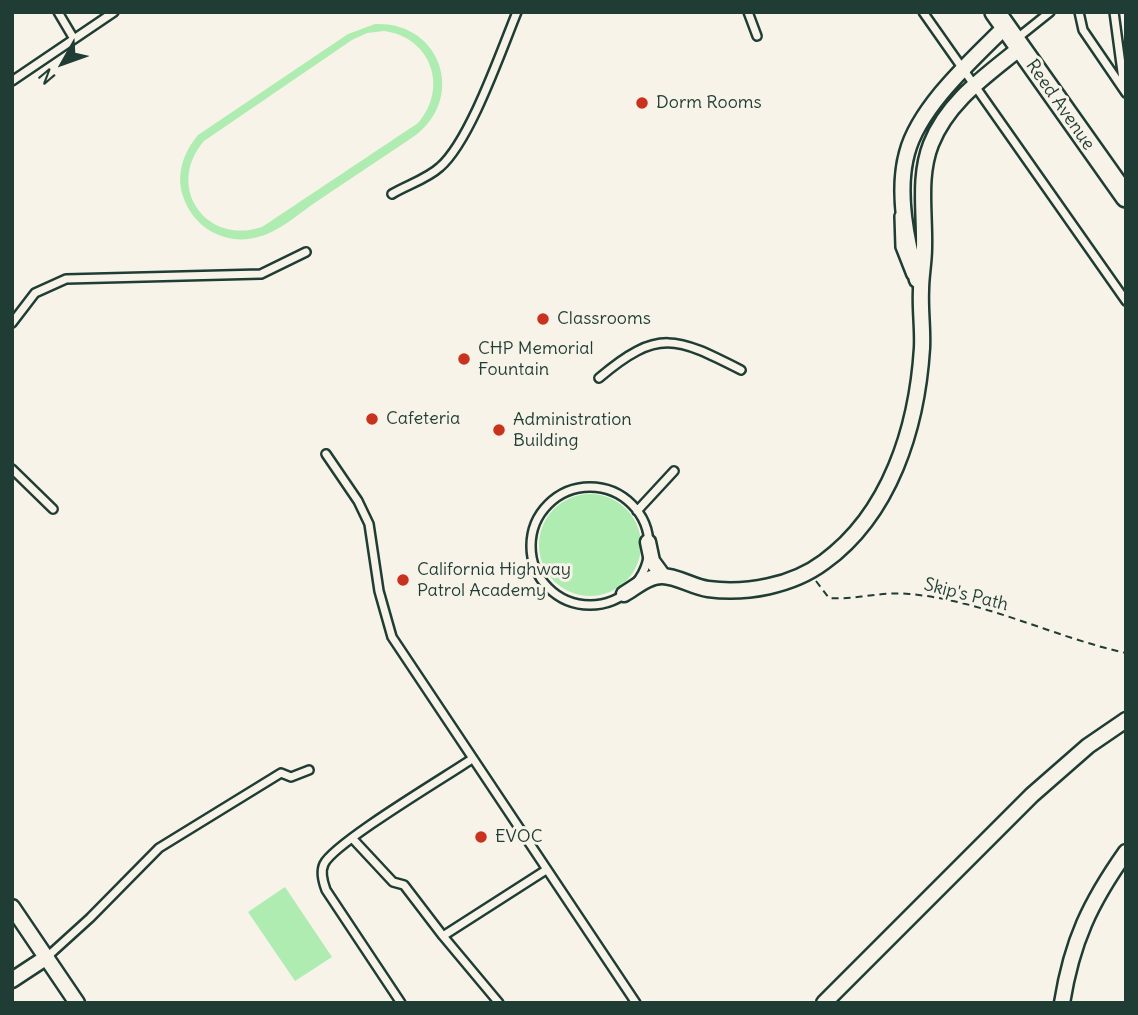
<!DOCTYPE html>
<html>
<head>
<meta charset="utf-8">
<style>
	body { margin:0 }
	#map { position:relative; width:1138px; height:1015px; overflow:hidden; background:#f7f3e8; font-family:Delius,sans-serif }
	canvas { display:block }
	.frame { position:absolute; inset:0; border:14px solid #1f3d34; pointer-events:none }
	.north { position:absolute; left:28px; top:28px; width:70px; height:70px; -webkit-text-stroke:5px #f7f3e8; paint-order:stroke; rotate:230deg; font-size:19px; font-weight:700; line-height:28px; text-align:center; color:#1f3d34 }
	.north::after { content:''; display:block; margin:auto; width:24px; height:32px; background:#1f3d34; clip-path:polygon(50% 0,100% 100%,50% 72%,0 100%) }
</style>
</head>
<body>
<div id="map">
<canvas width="1138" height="1015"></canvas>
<div class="frame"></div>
<div class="north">N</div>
</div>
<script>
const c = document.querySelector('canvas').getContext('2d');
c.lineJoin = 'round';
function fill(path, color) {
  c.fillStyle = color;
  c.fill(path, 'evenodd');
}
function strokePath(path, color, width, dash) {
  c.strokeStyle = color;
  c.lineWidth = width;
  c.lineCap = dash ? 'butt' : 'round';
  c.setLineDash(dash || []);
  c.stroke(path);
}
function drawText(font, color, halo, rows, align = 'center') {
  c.font = font + ' Delius,sans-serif';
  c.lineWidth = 6;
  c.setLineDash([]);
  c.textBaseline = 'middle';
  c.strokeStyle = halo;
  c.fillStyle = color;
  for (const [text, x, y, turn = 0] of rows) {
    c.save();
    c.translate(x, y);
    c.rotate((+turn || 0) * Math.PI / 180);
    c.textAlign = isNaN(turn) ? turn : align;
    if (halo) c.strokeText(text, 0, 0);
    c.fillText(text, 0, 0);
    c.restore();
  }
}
fill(new Path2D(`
	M 375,24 C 439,21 467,95 416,135 C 382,158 347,181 313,204 C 296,216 278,232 258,237 C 227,246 195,229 184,199 C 175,176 183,153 198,135 L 348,34 ZM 384,31 C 431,37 449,88 418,123 L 262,227 C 205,246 165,186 204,141 L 352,40 L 367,33 Z
	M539 545a51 51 0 1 1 102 0a51 51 0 1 1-102 0Z
	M 285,887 L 332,957 L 295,981 L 248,912 Z`), '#afecb2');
const lane = new Path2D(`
	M 58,12 L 74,39
	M 748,12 L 757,36
	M 923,12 L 1126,301
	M 1079,12 L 1083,30 L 1126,93
	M 1114,12 L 1124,87
	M 1015,40 L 1050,12
	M 12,81 L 114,12
	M 392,194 C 407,185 427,179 440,167 C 470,141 501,51 517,12
	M 899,216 L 900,247 L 911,275
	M 12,323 L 35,293 L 66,279 L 261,274 L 306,252
	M 599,378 C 658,328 676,337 741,370
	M 326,454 L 358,501 L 369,524 L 379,591 L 392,637 L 636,1003
	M 12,469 L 53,509
	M531 546a59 59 0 1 1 118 0a59 59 0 1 1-118 0Z
	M 637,511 L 674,471
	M 352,838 L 393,882 L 404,885 L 443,936 L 546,870
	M 443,936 L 499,1003
	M 47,957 L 90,918 L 159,848 L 281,773 L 291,777 L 309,770
	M 401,1003 L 326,890 C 323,882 320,872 324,864 C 334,843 447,776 472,759`);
const street = new Path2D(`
	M 917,280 C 907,242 896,193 907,153 C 919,107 972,60 1005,27
	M 648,542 L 652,561 L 663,576
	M 624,594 C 636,587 648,576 662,576 C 677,576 693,587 708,589 C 746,594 792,586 824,562 C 890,514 917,428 922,348 C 923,329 920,310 921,290 C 921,276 924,262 924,248 C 925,213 918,177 931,144 C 948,101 986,76 1020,48
	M 12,907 L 77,1003
	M 12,980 L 47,957
	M 824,1003 L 1032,795 L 1088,746 L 1126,720
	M 1062,1003 C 1072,941 1090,903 1126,852`);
const secondary = new Path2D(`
	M 995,12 L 1126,197`);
strokePath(lane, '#1f3d34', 12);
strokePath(street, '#1f3d34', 19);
strokePath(secondary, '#1f3d34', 24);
strokePath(new Path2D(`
	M 816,581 L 829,598 C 856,600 882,591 909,594 C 983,600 1053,637 1126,653`), '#1f3d34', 2, [7, 5]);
strokePath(lane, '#f7f3e8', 7);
strokePath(street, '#f7f3e8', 14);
strokePath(secondary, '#f7f3e8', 19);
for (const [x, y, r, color] of [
	[642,103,7,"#c8321e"],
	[543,319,7,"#c8321e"],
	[464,359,7,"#c8321e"],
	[372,419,7,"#c8321e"],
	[499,430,7,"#c8321e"],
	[403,580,7,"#c8321e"],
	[481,837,7,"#c8321e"]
]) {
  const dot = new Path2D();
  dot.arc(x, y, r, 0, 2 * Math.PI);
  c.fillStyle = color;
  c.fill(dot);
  strokePath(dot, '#f7f3e8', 2.5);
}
drawText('18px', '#1f3d34', '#f7f3e8', [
	["Dorm Rooms",656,103],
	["Classrooms",557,319],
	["CHP Memorial",478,349],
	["Fountain",478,370],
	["Cafeteria",386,419],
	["Administration",513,420],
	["Building",513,441],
	["California Highway",417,570],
	["Patrol Academy",417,591],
	["EVOC",495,837]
], 'left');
drawText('18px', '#1f3d34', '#f7f3e8', [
	["Reed Avenue",1060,105,55],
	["Skip's Path",966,595,14]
]);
</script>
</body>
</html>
